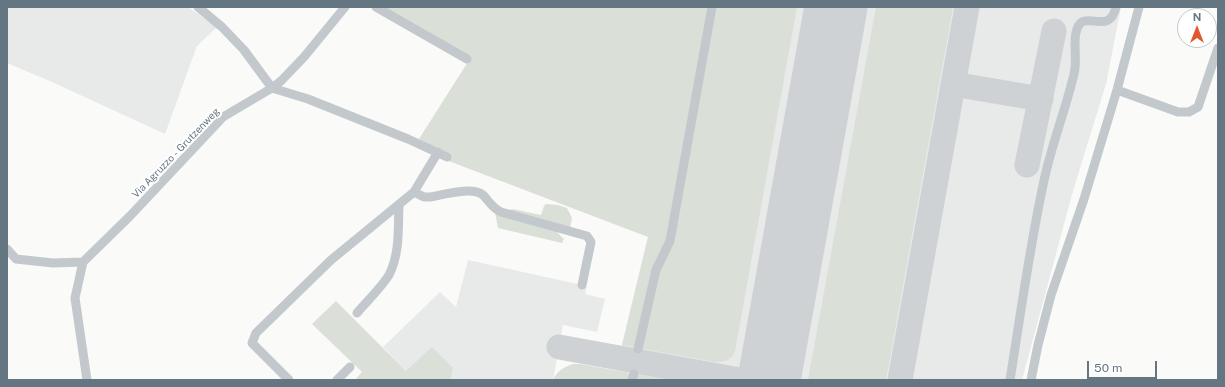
<!DOCTYPE html>
<html>
<head>
<meta charset="utf-8">
<style>
	body { margin:0 }
	#map { position:relative; width:1225px; height:387px; overflow:hidden; background:#fafaf8; font-family:"Public Sans",sans-serif }
	canvas { display:block }
	.frame { position:absolute; inset:0; border:8px solid #657683; pointer-events:none }
	.north { position:absolute; left:1177px; top:8px; width:40px; height:40px; box-sizing:border-box; background:#fff; border:1px solid #c1c8cd; border-radius:50%; rotate:0deg; font-size:11px; font-weight:700; line-height:16px; text-align:center; color:#657683 }
	.north::after { content:''; display:block; margin:auto; width:14px; height:18px; background:#e4572e; clip-path:polygon(50% 0,100% 100%,50% 72%,0 100%) }
	.scale { position:absolute; left:1087px; top:361px; width:70px; height:18px; box-sizing:border-box; border:2px solid #657683; border-top:0; padding-left:5px; font-size:12px; line-height:14px; white-space:nowrap; color:#657683; -webkit-text-stroke:3px #fff; paint-order:stroke }
</style>
</head>
<body>
<div id="map">
<canvas width="1225" height="387"></canvas>
<div class="frame"></div>
<div class="north">N</div>
<div class="scale">50 m</div>
</div>
<script>
const c = document.querySelector('canvas').getContext('2d');
c.lineJoin = 'round';
function fill(path, color) {
  c.fillStyle = color;
  c.fill(path, 'evenodd');
}
function strokePath(path, color, width, dash) {
  c.strokeStyle = color;
  c.lineWidth = width;
  c.lineCap = dash ? 'butt' : 'round';
  c.setLineDash(dash || []);
  c.stroke(path);
}
function drawText(font, color, halo, rows, align = 'center') {
  c.font = font + ' "Public Sans",sans-serif';
  c.lineWidth = 4;
  c.setLineDash([]);
  c.textBaseline = 'middle';
  c.strokeStyle = halo;
  c.fillStyle = color;
  for (const [text, x, y, turn = 0] of rows) {
    c.save();
    c.translate(x, y);
    c.rotate((+turn || 0) * Math.PI / 180);
    c.textAlign = isNaN(turn) ? turn : align;
    if (halo) c.strokeText(text, 0, 0);
    c.fillText(text, 0, 0);
    c.restore();
  }
}
fill(new Path2D(`
	M 7,7 L 188,7 L 217,27 L 197,46 L 165,134 L 52,82 L 7,63 Z
	M 709,7 L 1121,7 L 1106,84 L 1073,191 L 1022,380 L 616,380 L 622,345 L 648,237 Z
	M 468,260 L 587,286 L 585,294 L 605,299 L 597,332 L 563,325 L 553,380 L 451,380 L 453,368 L 406,371 L 383,347 L 440,292 L 456,307 Z`), '#e8e9e9');
fill(new Path2D(`
	M 383,7 L 709,7 L 666,241 L 716,7 L 797,7 L 735,351 C 732,360 724,362 715,362 L 622,345 L 648,237 L 446,160 L 419,139 L 471,57 Z
	M 876,7 L 953,7 L 886,380 L 808,380 Z
	M 546,204 L 558,205 L 567,208 L 572,218 L 570,228 L 557,232 L 564,239 L 562,243 L 498,228 L 495,213 L 499,208 L 503,208 L 508,210 L 513,209 L 541,215 L 544,206 Z
	M 336,301 L 406,371 L 432,347 L 453,368 L 451,380 L 355,380 L 362,372 L 312,324 Z
	M 573,364 L 580,364 L 668,380 L 553,380 C 557,371 564,367 573,364 Z`), '#dadfd7');
strokePath(new Path2D(`
	M 953,84 L 1041,99
	M 1027,165 L 1054,31
	M 559,347 L 740,380
	M 900,380 L 967,7`), '#ced2d4', 25);
strokePath(new Path2D(`
	M 769,380 L 836,7`), '#ced2d4', 63);
strokePath(new Path2D(`
	M 198,7 L 222,27 L 244,50 L 272,88 L 308,99 L 408,139 L 447,157
	M 376,7 L 467,59
	M 1117,90 L 1178,112 L 1189,112 L 1198,107 L 1218,48
	M 414,192 L 424,197 L 430,197 C 443,195 472,186 483,195 C 489,201 492,208 501,212 L 587,236 L 591,242 L 582,285
	M 7,249 L 16,259 L 53,263 L 83,262 L 130,216 L 223,117 L 272,88 L 281,81 L 304,57 L 345,7
	M 83,262 L 75,298 L 87,380
	M 357,313 C 367,301 381,288 389,275 C 400,254 398,228 399,205
	M 638,349 L 656,270 L 670,241 L 712,7
	M 289,380 L 252,343 L 256,333 L 331,260 L 414,192 L 438,152
	M 337,380 L 350,367
	M 632,380 L 634,374
	M 1010,380 C 1021,312 1030,243 1045,176 C 1053,141 1066,108 1074,74 C 1078,59 1072,41 1077,29 C 1084,8 1109,37 1116,7
	M 1031,380 L 1038,345 L 1051,295 L 1084,199 L 1117,90 L 1139,7`), '#c3c8cc', 9);
drawText('10px', '#657683', '#fff', [
	["Via Agruzzo - Grutzenweg",176,153,-46]
]);
</script>
</body>
</html>
